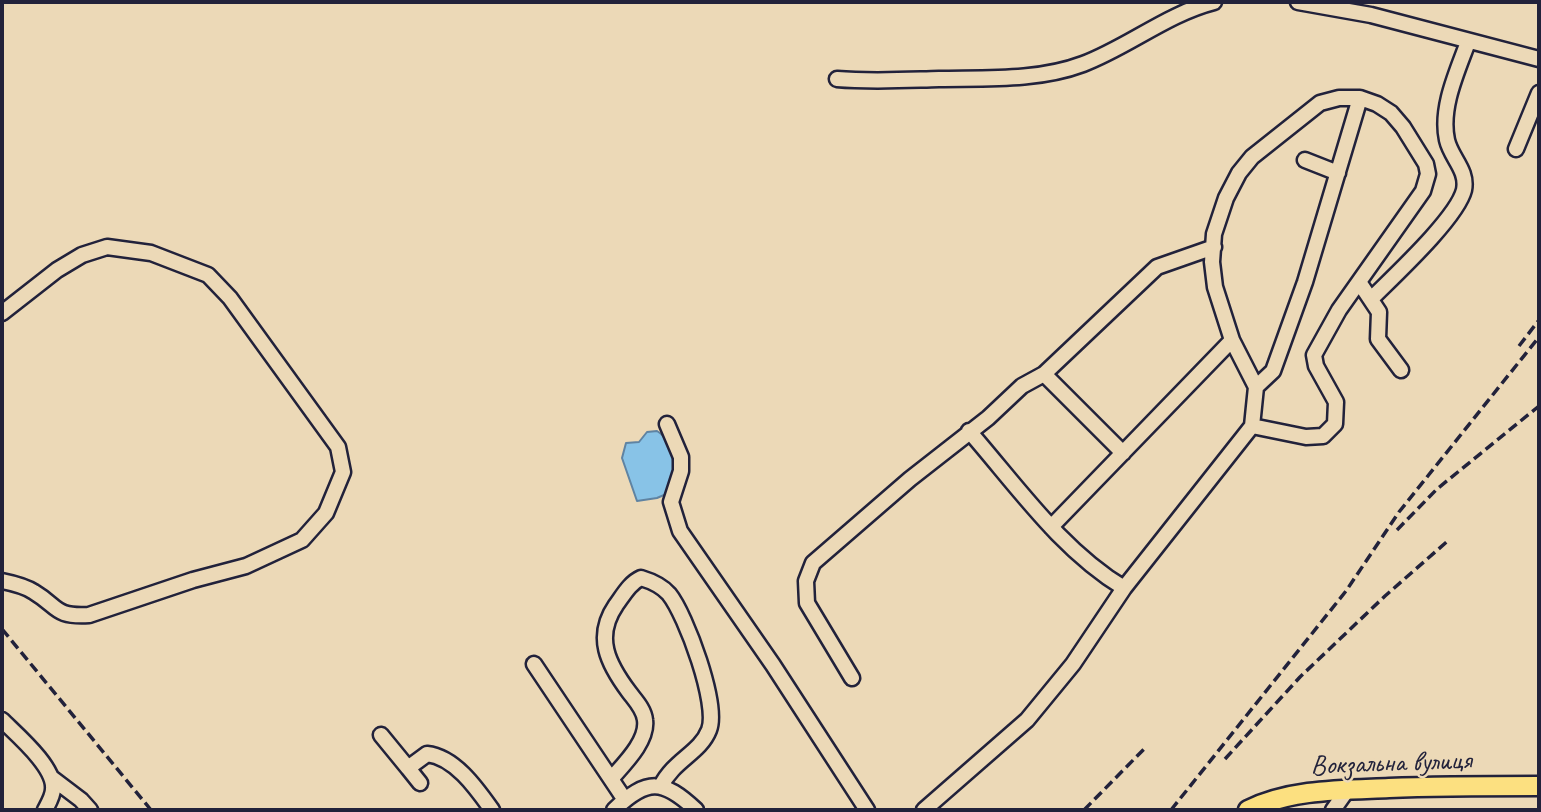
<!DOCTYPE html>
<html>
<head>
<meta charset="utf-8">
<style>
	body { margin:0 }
	#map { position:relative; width:1541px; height:812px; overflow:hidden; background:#ecd9b7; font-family:Caveat,sans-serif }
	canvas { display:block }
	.frame { position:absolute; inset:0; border:4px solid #22223b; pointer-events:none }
</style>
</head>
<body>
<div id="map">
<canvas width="1541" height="812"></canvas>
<div class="frame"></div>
</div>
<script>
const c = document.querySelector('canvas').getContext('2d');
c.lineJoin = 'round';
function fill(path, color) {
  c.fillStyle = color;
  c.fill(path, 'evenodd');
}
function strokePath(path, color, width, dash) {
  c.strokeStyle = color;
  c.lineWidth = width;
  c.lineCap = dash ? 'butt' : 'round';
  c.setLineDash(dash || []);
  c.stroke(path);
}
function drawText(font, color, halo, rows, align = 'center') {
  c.font = font + ' Caveat,sans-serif';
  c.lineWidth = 5;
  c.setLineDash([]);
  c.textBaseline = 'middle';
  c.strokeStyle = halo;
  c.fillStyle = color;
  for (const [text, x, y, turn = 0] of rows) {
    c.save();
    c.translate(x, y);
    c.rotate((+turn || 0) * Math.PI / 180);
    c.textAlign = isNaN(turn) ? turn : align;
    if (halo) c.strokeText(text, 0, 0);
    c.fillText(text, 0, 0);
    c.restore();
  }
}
const water = new Path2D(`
	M 657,431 C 675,442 676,473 671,492 L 657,498 L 637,501 L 622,458 L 626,443 L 639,442 L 647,432 Z`);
fill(water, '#88c3e7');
strokePath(water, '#5f83a2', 2);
const minor = new Path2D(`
	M 1298,2 L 1371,15 L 1539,59
	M 837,79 C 871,82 904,80 939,79 C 986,78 1038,81 1083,64 C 1128,47 1167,14 1214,2
	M 1516,149 L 1539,93
	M 1305,160 L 1338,173
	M 1359,282 L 1379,312 L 1378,339 L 1401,370
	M 1371,299 C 1394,276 1457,218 1464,190 C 1468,170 1451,158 1447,140 C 1440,108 1457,72 1468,42
	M 2,313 L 57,270 L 82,255 L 107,247 L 151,253 L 208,275 L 230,298 L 338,447 L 343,472 L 326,513 L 302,540 L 246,566 L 193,580 L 89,615 C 54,617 59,607 34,592 C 25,586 12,583 2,581
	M 1044,374 L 1157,267 L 1214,247
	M 1256,387 L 1273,371 L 1305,282 L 1360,98
	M 667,424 L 681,457 L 681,471 L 671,502 L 680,531 L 773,665 L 867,810
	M 969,431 C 1017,486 1061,550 1124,588
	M 1051,527 L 1232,340
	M 534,664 L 625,800
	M 852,678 L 807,603 L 806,581 L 813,563 L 910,479 L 988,418 L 1022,386 L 1044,374 L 1123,453
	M 2,720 C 17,735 55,767 53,789 C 53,796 48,804 45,810
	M 381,735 L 408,768 L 427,754 C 455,757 477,789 492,810
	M 408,768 L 420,783
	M 52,778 L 81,800 L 90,810
	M 611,779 C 624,764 648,741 645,720 C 644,709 635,700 629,692 C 608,664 594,637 616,605 C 624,594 630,583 641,578 C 651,581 662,586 669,594 C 686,615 719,705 709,730 C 700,753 674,760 661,786
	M 614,810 C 647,778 663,779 696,810
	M 924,810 L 1027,720 L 1073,664 L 1124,588 L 1252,426 L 1256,387 L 1232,340 L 1215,287 L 1212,262 L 1214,234 L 1226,198 L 1239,173 L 1252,157 L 1320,103 L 1339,98 L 1360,98 L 1377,104 L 1391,113 L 1403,127 L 1426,164 L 1428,174 L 1423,191 L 1339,310 L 1314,355 L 1316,366 L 1336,402 L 1335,424 L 1323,436 L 1306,437 L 1252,426
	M 1333,810 L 1348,789`);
const major = new Path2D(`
	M 1248,810 C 1291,789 1342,790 1389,788 C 1439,786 1489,786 1539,786`);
strokePath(minor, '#22223b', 19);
strokePath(major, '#22223b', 23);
strokePath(minor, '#ecd9b7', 14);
strokePath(major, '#fce080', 18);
strokePath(new Path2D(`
	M 1519,346 L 1539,320
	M 1397,530 L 1437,489 L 1539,406
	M 2,629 L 151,810
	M 1225,759 L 1300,677 L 1385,596 L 1450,539
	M 1084,810 L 1146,747
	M 1171,810 L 1346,591 L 1399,512 L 1539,337`), '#22223b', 3.5, [10, 5]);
drawText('28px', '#22223b', '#ecd9b7', [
	["Вокзальна вулиця",1391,764,-2]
]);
</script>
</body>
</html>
